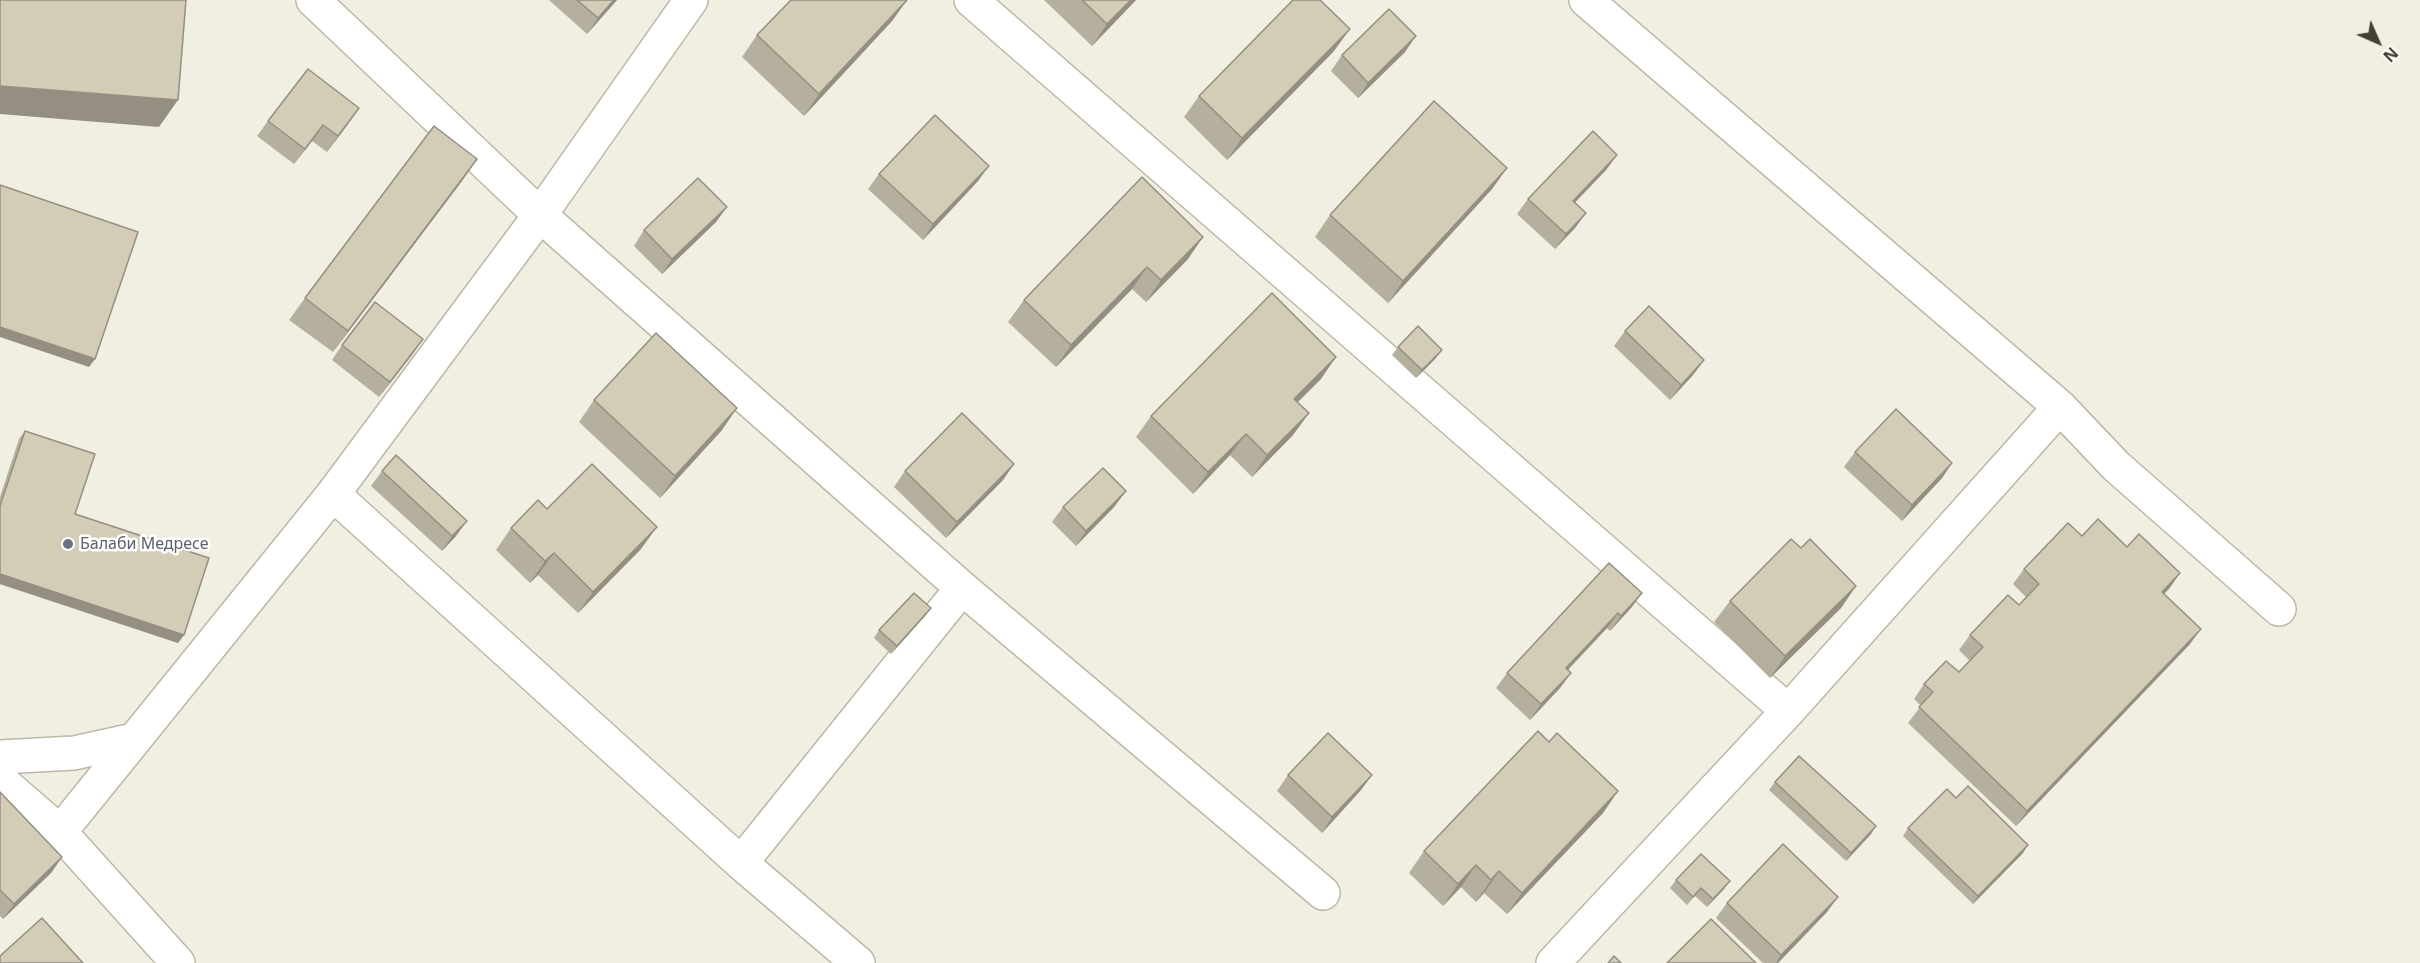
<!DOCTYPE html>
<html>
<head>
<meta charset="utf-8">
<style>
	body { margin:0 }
	#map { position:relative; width:2420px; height:963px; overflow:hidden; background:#f1efe2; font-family:"Noto Sans",sans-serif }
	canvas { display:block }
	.north { position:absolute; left:2348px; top:12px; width:60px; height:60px; -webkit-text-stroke:4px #fff; paint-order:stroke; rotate:135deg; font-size:16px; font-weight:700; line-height:24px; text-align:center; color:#433f33 }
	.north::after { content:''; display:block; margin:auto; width:21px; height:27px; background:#433f33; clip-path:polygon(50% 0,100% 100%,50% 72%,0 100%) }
</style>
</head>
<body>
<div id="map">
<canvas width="2420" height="963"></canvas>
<div class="north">N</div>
</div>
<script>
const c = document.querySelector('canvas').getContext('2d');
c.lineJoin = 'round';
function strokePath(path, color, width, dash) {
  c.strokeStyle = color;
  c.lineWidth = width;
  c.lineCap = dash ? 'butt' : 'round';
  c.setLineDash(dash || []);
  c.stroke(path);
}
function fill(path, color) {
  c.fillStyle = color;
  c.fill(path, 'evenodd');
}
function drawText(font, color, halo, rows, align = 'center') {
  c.font = font + ' "Noto Sans",sans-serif';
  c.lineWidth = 5;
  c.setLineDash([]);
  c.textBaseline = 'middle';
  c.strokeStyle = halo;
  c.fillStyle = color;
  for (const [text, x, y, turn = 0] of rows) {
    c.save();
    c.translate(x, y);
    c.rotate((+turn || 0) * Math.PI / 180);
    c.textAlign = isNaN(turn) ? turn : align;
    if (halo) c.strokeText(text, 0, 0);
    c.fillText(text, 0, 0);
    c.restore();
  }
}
const minor = new Path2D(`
	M 313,0 L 540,215 L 962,588 L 1323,893
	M 971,0 L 1788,711
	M 1586,0 L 2060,407 L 2116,466 L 2279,609
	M 333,494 L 741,863 L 858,963
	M 0,757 L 74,753 L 133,740
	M 0,780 L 60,832 L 178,963
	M 60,832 L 333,494 L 540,215 L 691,0
	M 741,863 L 962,588
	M 1553,963 L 1788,711 L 2060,407`);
strokePath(minor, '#bdb8a5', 36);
strokePath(minor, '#fff', 33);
fill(new Path2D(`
	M 549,0 L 617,0 L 587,34 Z
	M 907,0 L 892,21 L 804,116 L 742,57 L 757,35 Z
	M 1044,0 L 1136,0 L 1092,46 Z
	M 1334,51 L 1227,160 L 1184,117 L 1199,96 Z
	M 1405,52 L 1358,98 L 1331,71 L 1342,55 Z
	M 268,121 L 348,124 L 327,152 L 312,141 L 294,164 L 257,136 Z
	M 1617,155 L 1606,170 L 1575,202 L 1586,213 L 1575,228 L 1555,249 L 1517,214 L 1528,199 Z
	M 477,159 L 462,181 L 333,352 L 289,320 L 305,298 Z
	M 1507,168 L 1492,189 L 1388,303 L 1315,237 L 1330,215 Z
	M 879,174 L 978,181 L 923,240 L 868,189 Z
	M 1142,177 L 1188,259 L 1146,302 L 1132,289 L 1056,367 L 1008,322 L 1024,300 Z
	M 716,222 L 662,274 L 634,246 L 644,230 Z
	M 1625,331 L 1704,360 L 1693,375 L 1670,400 L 1614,346 Z
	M 342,345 L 412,355 L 379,397 L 332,360 Z
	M 1398,347 L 1436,358 L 1416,378 L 1392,355 Z
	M 1321,379 L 1297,402 L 1309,413 L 1293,435 L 1252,477 L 1230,455 L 1193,494 L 1136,437 L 1151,416 Z
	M 594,400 L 722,430 L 660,498 L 579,422 Z
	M 25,431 L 75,514 L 184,635 L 178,643 L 0,584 L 0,497 L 19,439 Z
	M 1855,452 L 1952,463 L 1942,478 L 1902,521 L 1844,467 Z
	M 1014,464 L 1003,480 L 946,538 L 894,487 L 905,471 Z
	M 382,471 L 456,536 L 442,551 L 371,486 Z
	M 1115,506 L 1076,546 L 1052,522 L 1063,507 Z
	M 547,509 L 641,549 L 578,613 L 538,575 L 530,583 L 496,550 L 511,528 Z
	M 2082,536 L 2127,547 L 2180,573 L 2164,594 L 2190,644 L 2016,826 L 1908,723 L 1921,706 L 1914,699 L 1924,684 L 1959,672 L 1970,661 L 1959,650 L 1970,635 L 2019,605 L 2026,597 L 2013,584 L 2024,569 Z
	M 1801,548 L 1856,586 L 1841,608 L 1770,678 L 1714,622 L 1730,601 Z
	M 1642,593 L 1631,608 L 1610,631 L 1607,628 L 1568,670 L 1571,673 L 1560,688 L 1530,720 L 1496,688 L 1507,673 Z
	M 931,608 L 925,616 L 891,654 L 874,638 L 879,630 Z
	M 1549,742 L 1618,791 L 1603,813 L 1507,914 L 1484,893 L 1476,902 L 1461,887 L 1443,906 L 1409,873 L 1424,851 Z
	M 1288,775 L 1372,775 L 1361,790 L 1322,833 L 1277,791 Z
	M 1775,782 L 1871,834 L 1846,861 L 1769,790 Z
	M 0,792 L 62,857 L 51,873 L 3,919 L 0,916 Z
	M 1956,798 L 2023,853 L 1973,904 L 1903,836 L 1908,828 Z
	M 1676,880 L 1724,889 L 1707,907 L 1695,896 L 1687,905 L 1670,888 Z
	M 1727,903 L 1827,912 L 1778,963 L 1763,963 L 1716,918 Z`), '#b5af9d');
fill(new Path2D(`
	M 614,0 L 617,0 L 587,34 L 598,18 Z
	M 907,0 L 892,21 L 804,116 L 819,94 Z
	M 1131,0 L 1136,0 L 1092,46 L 1107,24 Z
	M 1350,29 L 1334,51 L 1227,160 L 1242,138 Z
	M 1416,36 L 1405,52 L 1358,98 L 1368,83 Z
	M 0,86 L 178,100 L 159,127 L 0,114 Z
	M 359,108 L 348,124 L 327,152 L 338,136 Z
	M 323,125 L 312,141 L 294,164 L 305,149 Z
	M 1617,155 L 1606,170 L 1562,216 L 1573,201 Z
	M 477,159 L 462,181 L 333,352 L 348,331 Z
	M 989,166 L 978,181 L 923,240 L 933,224 Z
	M 1507,168 L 1492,189 L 1388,303 L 1403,281 Z
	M 727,207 L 716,222 L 662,274 L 672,259 Z
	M 1586,213 L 1575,228 L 1555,249 L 1566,234 Z
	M 1203,237 L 1188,259 L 1146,302 L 1161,280 Z
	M 1147,267 L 1132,289 L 1056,367 L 1071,345 Z
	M 0,327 L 95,359 L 89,367 L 0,337 Z
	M 423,339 L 412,355 L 379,397 L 390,382 Z
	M 1442,350 L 1436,358 L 1416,378 L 1422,370 Z
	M 1336,357 L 1321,379 L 1279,421 L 1294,399 Z
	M 1704,360 L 1693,375 L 1670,400 L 1681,385 Z
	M 737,408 L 722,430 L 660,498 L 675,476 Z
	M 1309,413 L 1293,435 L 1252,477 L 1267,455 Z
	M 1246,434 L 1230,455 L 1193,494 L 1208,472 Z
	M 1952,463 L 1942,478 L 1902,521 L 1912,505 Z
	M 1014,464 L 1003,480 L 946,538 L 957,522 Z
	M 1126,491 L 1115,506 L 1076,546 L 1086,531 Z
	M 467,521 L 456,536 L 442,551 L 452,536 Z
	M 657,527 L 641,549 L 578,613 L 593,592 Z
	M 554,553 L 538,575 L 530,583 L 545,561 Z
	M 2180,573 L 2169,589 L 2151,607 L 2162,592 Z
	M 0,574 L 184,635 L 178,643 L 0,584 Z
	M 1856,586 L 1841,608 L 1770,678 L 1785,656 Z
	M 1642,593 L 1631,608 L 1610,631 L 1621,616 Z
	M 931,608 L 925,616 L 891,654 L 897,646 Z
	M 1618,613 L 1607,628 L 1555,683 L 1566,668 Z
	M 2201,629 L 2190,644 L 2016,826 L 2027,811 Z
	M 1571,673 L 1560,688 L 1530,720 L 1541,704 Z
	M 1372,775 L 1361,790 L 1322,833 L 1332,817 Z
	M 1618,791 L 1603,813 L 1507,914 L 1522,893 Z
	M 1876,826 L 1871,834 L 1846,861 L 1851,853 Z
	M 2028,845 L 2023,853 L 1973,904 L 1978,896 Z
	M 62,857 L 51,873 L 3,919 L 14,904 Z
	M 1476,865 L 1461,887 L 1443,906 L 1458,884 Z
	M 1499,871 L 1484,893 L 1476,902 L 1491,880 Z
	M 1730,881 L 1724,889 L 1707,907 L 1713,899 Z
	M 1838,897 L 1827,912 L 1778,963 L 1776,963 L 1781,955 Z`), '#948f80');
const building = new Path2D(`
	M 0,0 L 186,0 L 178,100 L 0,86 Z
	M 577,0 L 614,0 L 598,18 Z
	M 791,0 L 907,0 L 819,94 L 757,35 Z
	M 1082,0 L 1131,0 L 1107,24 Z
	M 1293,0 L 1320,0 L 1350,29 L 1242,138 L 1199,96 Z
	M 1389,9 L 1416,36 L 1368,83 L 1342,55 Z
	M 308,69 L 359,108 L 338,136 L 323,125 L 305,149 L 268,121 Z
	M 1434,101 L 1507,168 L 1403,281 L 1330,215 Z
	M 935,115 L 989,166 L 933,224 L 879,174 Z
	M 434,126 L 477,159 L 348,331 L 305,298 Z
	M 1593,131 L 1617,155 L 1573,201 L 1586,213 L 1566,234 L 1528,199 Z
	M 1142,177 L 1203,237 L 1161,280 L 1147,267 L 1071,345 L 1024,300 Z
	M 698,178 L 727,207 L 672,259 L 644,230 Z
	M 0,185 L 138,232 L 95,359 L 0,327 Z
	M 1272,293 L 1336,357 L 1294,399 L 1309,413 L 1267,455 L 1246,434 L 1208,472 L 1151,416 Z
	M 375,302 L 423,339 L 390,382 L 342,345 Z
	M 1649,306 L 1704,360 L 1681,385 L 1625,331 Z
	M 1418,326 L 1442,350 L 1422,370 L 1398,347 Z
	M 656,333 L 737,408 L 675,476 L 594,400 Z
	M 1896,409 L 1952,463 L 1912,505 L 1855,452 Z
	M 962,413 L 1014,464 L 957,522 L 905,471 Z
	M 25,431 L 95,454 L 75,514 L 209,558 L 184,635 L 0,574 L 0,506 Z
	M 396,455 L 467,521 L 452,536 L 382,471 Z
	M 592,464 L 657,527 L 593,592 L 554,553 L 545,561 L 511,528 L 538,500 L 547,509 Z
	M 1103,468 L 1126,491 L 1086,531 L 1063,507 Z
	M 2098,519 L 2127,547 L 2139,534 L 2180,573 L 2162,592 L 2201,629 L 2027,811 L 1919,707 L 1933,692 L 1924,684 L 1946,661 L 1959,672 L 1983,647 L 1970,635 L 2008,595 L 2019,605 L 2039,584 L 2024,569 L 2068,523 L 2082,536 Z
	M 1791,539 L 1801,548 L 1810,539 L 1856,586 L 1785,656 L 1730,601 Z
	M 1609,563 L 1642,593 L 1621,616 L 1618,613 L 1566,668 L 1571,673 L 1541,704 L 1507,673 Z
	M 914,593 L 931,608 L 897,646 L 879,630 Z
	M 1538,731 L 1549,742 L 1557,733 L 1618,791 L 1522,893 L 1499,871 L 1491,880 L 1476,865 L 1458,884 L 1424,851 Z
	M 1328,733 L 1372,775 L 1332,817 L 1288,775 Z
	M 1799,756 L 1876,826 L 1851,853 L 1775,782 Z
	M 1968,786 L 2028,845 L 1978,896 L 1908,828 L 1947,789 L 1956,798 Z
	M 0,792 L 62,857 L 14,904 L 0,890 Z
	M 1783,844 L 1838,897 L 1781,955 L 1727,903 Z
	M 1701,854 L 1730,881 L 1713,899 L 1701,888 L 1693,897 L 1676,880 Z
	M 42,918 L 83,963 L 0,963 L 0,956 Z
	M 1711,919 L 1756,963 L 1667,963 Z
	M 1614,956 L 1621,963 L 1608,963 Z`);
fill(building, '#d3ccb7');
strokePath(building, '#948f80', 1.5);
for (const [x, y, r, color] of [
	[68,544,6,"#6b7280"]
]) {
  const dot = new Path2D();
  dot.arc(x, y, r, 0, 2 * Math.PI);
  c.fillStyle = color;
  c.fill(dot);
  strokePath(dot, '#fff', 2);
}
drawText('16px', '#5b616d', '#fff', [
	["Балаби Медресе",80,544]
], 'left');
</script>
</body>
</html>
